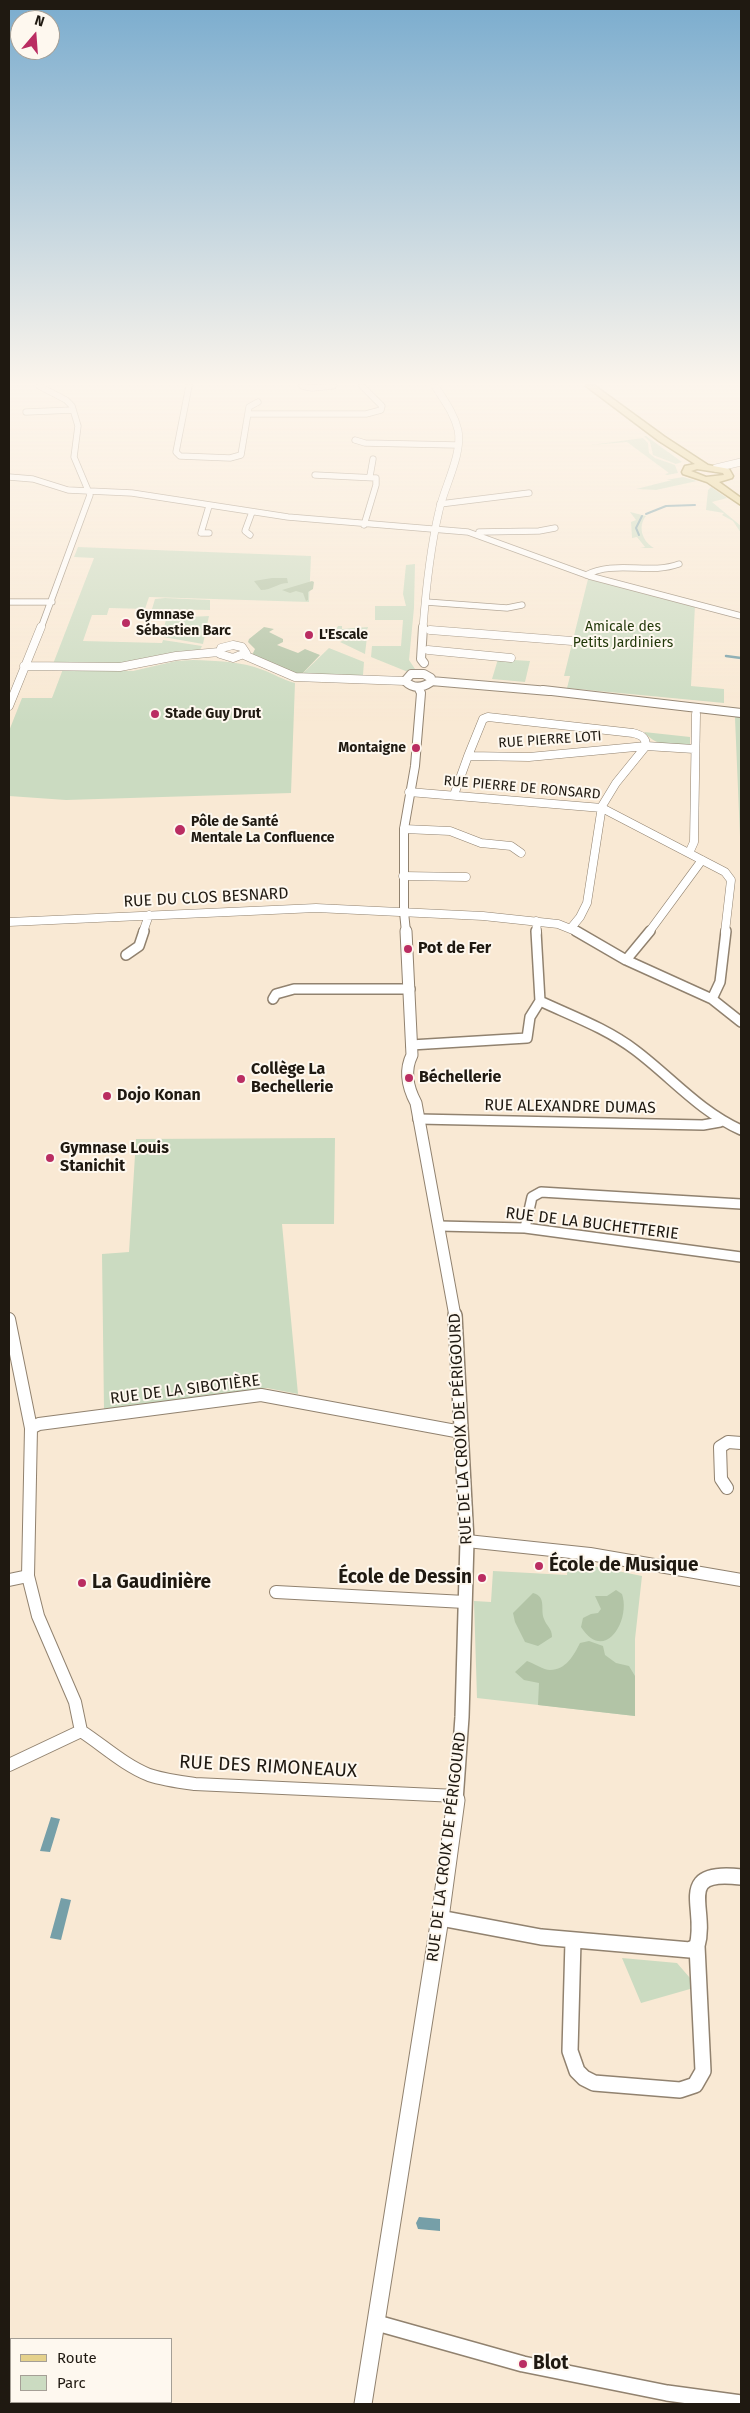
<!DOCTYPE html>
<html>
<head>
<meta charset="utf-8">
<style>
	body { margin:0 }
	#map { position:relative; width:750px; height:2413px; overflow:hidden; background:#f9e9d4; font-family:"Fira Sans",sans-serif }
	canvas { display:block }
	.frame { position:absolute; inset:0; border:10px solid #1f1911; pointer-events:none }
	.legend { position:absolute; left:10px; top:2338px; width:162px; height:65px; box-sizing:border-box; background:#fef8ef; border:1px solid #a59f96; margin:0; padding:6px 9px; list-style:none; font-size:15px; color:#1f1911 }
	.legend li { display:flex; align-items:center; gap:10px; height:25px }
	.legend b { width:25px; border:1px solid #a59f96 }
	.north { position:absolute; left:10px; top:10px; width:50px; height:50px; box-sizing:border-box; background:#fef8ef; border:1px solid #a59f96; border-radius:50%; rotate:18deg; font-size:14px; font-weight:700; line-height:20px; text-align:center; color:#1f1911 }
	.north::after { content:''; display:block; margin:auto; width:18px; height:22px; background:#ba2d62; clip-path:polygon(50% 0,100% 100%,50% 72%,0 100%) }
</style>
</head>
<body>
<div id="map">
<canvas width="750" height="2413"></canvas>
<div class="frame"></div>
<ul class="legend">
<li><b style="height:6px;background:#e5d18b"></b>Route</li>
<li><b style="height:14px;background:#cbdbc1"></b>Parc</li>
</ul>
<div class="north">N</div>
</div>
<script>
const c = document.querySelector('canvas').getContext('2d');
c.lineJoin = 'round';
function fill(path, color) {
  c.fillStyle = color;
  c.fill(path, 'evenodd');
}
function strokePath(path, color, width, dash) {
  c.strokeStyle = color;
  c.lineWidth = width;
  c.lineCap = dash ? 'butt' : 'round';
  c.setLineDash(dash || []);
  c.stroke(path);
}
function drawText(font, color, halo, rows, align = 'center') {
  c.font = font + ' "Fira Sans",sans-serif';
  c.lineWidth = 4;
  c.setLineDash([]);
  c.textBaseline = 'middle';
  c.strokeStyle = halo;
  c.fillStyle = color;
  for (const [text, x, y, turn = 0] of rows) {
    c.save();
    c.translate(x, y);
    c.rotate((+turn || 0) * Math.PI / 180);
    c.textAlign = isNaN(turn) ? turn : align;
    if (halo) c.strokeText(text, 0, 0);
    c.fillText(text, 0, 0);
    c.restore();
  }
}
fill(new Path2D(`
	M 644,436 L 646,436 L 682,462 L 676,464 L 653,455 L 650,442 Z
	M 643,438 L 648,443 L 649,453 L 655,458 L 675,465 L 678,473 L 667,475 L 665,474 L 669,473 L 627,442 L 591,445 Z
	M 683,477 L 697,481 L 656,490 L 636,489 L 672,480 L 666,480 Z
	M 711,487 L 727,498 L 712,502 L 741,526 L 741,533 L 733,521 L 722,515 L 724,513 L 706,510 L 708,490 Z
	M 630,512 L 646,516 C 637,527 643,542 654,548 L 640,548 L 645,547 L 637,537 L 632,538 L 631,522 L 636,520 Z
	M 78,547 L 311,556 L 309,602 L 149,597 L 145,609 L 109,608 L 107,615 L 92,615 L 83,641 L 162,643 L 163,640 L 202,646 L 199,652 L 126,665 L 53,664 L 94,558 L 74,557 Z
	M 415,564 L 414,608 L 409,660 L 415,669 L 408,672 L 371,657 L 372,646 L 401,646 L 403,620 L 375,620 L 375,606 L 406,606 L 403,594 L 406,565 Z
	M 588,579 L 695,605 L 691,686 L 724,689 L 724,703 L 567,688 L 570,676 L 564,676 Z
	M 165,598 L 210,600 L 210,610 L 152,609 L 155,599 Z
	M 209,616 L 203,644 L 163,637 L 164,635 L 162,634 L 166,620 L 169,618 Z
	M 338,626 L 342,626 L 342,629 L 368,627 L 367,630 L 365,631 L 364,636 L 367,637 L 365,654 L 340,642 L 348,638 L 334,632 Z
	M 329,648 L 364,662 L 363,675 L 300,676 Z
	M 498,659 L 530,661 L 525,682 L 492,679 Z
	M 193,660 C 216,661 241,661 263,670 C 274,674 283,680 295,683 L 291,793 L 66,800 L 9,796 L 9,731 L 22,698 L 52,698 L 63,669 L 133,671 L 176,661 Z
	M 737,713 L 741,714 L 741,860 L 735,718 Z
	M 644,732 L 690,737 L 690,745 C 669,744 659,748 644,732 Z
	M 335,1138 L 334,1224 L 282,1224 L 298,1394 L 267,1388 L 104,1410 L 102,1254 L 129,1252 L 136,1139 Z
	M 568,1561 L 642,1576 L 635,1639 L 635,1716 L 477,1698 L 474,1601 L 491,1602 L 493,1571 L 567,1575 Z
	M 622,1958 L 677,1963 L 690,1978 L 690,1989 L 641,2003 Z`), '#cbdbc1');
fill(new Path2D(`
	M 272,578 L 287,578 L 288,583 C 278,583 272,590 261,590 L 254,581 Z
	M 312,581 L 314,582 L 313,589 L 308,592 L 308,600 L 306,601 L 303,593 L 296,591 L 290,593 L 282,590 Z
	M 264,627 L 274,629 L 269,632 L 283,639 L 283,642 L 277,645 L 298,653 L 305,649 L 320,655 L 300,676 L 252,655 L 255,649 L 248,642 L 249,639 Z
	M 616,1590 L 622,1594 C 631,1620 605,1664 581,1627 L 583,1618 L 591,1614 L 598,1613 L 601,1609 L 595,1596 L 607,1596 Z
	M 533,1593 C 547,1597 540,1609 544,1619 C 547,1627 552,1628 552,1637 L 538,1646 L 525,1642 L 515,1622 L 513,1613 Z
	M 589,1641 L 603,1646 L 605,1655 L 616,1663 L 629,1666 L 635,1676 L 635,1716 L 538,1705 L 539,1683 L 524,1680 L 515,1672 L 527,1661 C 533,1663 544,1670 550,1670 C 566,1670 574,1655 580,1643 Z`), '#b2c4a6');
fill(new Path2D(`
	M 51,1817 L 60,1819 L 50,1852 L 40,1851 Z
	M 61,1898 L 71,1900 L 61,1940 L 50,1938 Z
	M 419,2217 L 440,2219 L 440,2231 L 418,2229 L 416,2223 Z`), '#769fa8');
strokePath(new Path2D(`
	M 646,514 L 666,506 L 695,505
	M 639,535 L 636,528 L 642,516`), '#769fa8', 2);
strokePath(new Path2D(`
	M 726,656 L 741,658`), '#769fa8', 2.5);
const minorFar4 = new Path2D(`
	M 39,386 L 66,400 L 72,406 L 78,426 L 74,457 L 90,495 L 41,628
	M 189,386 L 176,452 L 180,456 L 230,458 L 241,455 L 249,407 L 258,402
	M 302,386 L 312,388 L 333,386
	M 26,412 L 73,410
	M 248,414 L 366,414 L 381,410 L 382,406 L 362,386
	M 355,440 L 365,443 L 456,445
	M 315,475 L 376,478 L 376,485 L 364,525
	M 370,476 L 373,459
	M 9,477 L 33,479 L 68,490 L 132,493 L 288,517 L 468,532 L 589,576 L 741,616
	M 440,504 L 529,493
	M 209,506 L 201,533 L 209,533
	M 479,532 L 539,531 L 555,528
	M 250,535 L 245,531 L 252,512
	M 586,575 C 615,560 649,575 679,564
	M 9,602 L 52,602
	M 426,602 L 507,608 L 522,605`);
const minorFar3 = new Path2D(`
	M 430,630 L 572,641
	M 233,645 L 242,647 L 246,653 L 233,658 L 220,654 L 221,648 Z
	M 428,650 L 511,658
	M 244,655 L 295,677 L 405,681
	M 24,666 L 120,667 L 176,656 L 219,652
	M 9,706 L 41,627
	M 468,756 L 483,719 L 488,717 L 633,733 C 641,735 646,737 646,746
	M 409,792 L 602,808 L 725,872 L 731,880 L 725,932
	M 454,795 L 468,756 L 529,757 L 646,746 L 694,749
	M 404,829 L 450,831 L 481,843 L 511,846 L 521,853
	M 689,853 L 694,842 L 696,714
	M 403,876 L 466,877
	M 536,921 L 537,932
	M 9,922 L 316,908 L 483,916 L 558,924 L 578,932
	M 571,928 L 580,917 L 587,903 L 602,806 L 616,783 L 646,746
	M 143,932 L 149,915
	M 649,932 L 702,860`);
const minorFar2 = new Path2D(`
	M 536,931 L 540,1001 C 572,1016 606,1028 635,1050 C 671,1077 699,1111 741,1130
	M 576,931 L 626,960 L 712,999 L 741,1022
	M 126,955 L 139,946 L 144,931
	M 626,960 L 650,931
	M 273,999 L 276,994 L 294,989 L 410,989
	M 712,999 L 720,982 L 726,931
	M 411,1045 L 527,1038 L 530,1017 L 540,1001
	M 418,1119 L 703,1125 L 720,1122
	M 439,1226 L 525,1228 L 741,1257
	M 525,1228 L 532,1197 L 541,1192 L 741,1204`);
const minorFar1 = new Path2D(`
	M 9,1319 L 31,1428 L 28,1576 L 38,1616 L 75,1702 L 81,1731
	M 31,1428 L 39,1424 L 261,1395 L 461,1432
	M 727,1488 L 721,1479 L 720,1447 L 728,1442 L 741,1443
	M 467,1541 L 590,1554 L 741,1580
	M 9,1580 L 28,1576
	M 276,1592 L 465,1602
	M 81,1731 C 104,1746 124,1765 149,1775 C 164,1780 180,1782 195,1784 L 457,1796
	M 9,1765 L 81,1731`);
const minor = new Path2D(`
	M 440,1918 L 541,1937 L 690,1950 L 697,1946 C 708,1908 673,1869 741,1877
	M 573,1941 L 570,2051 L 577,2071 L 584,2078 L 594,2083 L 680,2090 L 695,2085 L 703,2071 L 697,1946
	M 377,2323 L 523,2364 L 667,2393 L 741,2403`);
const tertiaryFar4 = new Path2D(`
	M 716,468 L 741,462
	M 423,628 C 426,588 430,549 439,511 C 444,487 463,454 458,430 C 454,413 444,400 435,386`);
const tertiaryFar3 = new Path2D(`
	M 423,627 L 421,659 L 424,663
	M 411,674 L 424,674 L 431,678 L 431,682 C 422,688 413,689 405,681 Z
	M 431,681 L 549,691
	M 543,690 L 741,713
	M 406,932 L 404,912 L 404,829 L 415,766 L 421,693 L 418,687`);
const tertiaryFar2 = new Path2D(`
	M 406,931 L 412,1055 C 404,1071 408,1088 416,1103 L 455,1316`);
const tertiaryFar1 = new Path2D(`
	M 455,1315 L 467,1541 L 462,1717 L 456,1801`);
const tertiary = new Path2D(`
	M 363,2404 L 440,1918 L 456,1800`);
const primary = new Path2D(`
	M 586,386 L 595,386 L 665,437 L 708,465 L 729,469 L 733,476 L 732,478 L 719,482 L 741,498 L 741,505 L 707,482 L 683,474 L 682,472 L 685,466 L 695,464 L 659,441 ZM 697,469 L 723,473 L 724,475 L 706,477 L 691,471 Z`);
strokePath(minorFar4, '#91826f', 7);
strokePath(minorFar3, '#91826f', 9);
strokePath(minorFar2, '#91826f', 12);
strokePath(minorFar1, '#91826f', 14);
strokePath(minor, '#91826f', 18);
strokePath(tertiaryFar4, '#91826f', 8);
strokePath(tertiaryFar3, '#91826f', 10);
strokePath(tertiaryFar2, '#91826f', 13);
strokePath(tertiaryFar1, '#91826f', 16);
strokePath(tertiary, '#91826f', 19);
strokePath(primary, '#947c2e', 3);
strokePath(minorFar4, '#fff', 5.5);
strokePath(minorFar3, '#fff', 8);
strokePath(minorFar2, '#fff', 9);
strokePath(minorFar1, '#fff', 12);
strokePath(minor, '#fff', 15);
strokePath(tertiaryFar4, '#fff', 7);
strokePath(tertiaryFar3, '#fff', 8);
strokePath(tertiaryFar2, '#fff', 11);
strokePath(tertiaryFar1, '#fff', 13);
strokePath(tertiary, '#fff', 17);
fill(primary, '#e5d18b');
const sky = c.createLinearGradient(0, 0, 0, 724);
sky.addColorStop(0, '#7aacce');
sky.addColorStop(0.53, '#fcf5ec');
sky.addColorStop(1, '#fcf5ec00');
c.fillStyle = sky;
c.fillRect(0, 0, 750, 724);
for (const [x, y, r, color] of [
	[126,623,5,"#ba2d62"],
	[309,635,5,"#ba2d62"],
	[155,714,5,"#ba2d62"],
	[416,748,5,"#ba2d62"],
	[180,830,6,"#ba2d62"],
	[408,949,5,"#ba2d62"],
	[409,1078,5,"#ba2d62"],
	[241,1079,5,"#ba2d62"],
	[107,1096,5,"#ba2d62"],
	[50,1158,5,"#ba2d62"],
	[539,1566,5,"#ba2d62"],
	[482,1578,5,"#ba2d62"],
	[82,1583,5,"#ba2d62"],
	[523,2364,5,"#ba2d62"]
]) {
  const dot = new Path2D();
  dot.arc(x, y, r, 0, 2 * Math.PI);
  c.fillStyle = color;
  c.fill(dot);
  strokePath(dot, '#fef8ef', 2);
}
drawText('bold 14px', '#1f1911', '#fef8ef', [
	["Gymnase",136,615],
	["Sébastien Barc",136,631],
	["L'Escale",319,635],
	["Stade Guy Drut",165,714],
	["Montaigne",406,748,"right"],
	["Pôle de Santé",191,822],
	["Mentale La Confluence",191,838]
], 'left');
drawText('14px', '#1f3607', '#fef8ef', [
	["Amicale des",623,627],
	["Petits Jardiniers",623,643]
]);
drawText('14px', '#1f1911', '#fef8ef', [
	["RUE PIERRE LOTI",550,740,-4],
	["RUE PIERRE DE RONSARD",522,788,5]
]);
drawText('16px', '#1f1911', '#fef8ef', [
	["RUE DU CLOS BESNARD",206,898,-3],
	["RUE ALEXANDRE DUMAS",570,1107,1],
	["RUE DE LA BUCHETTERIE",592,1224,7],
	["RUE DE LA SIBOTIÈRE",185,1390,-7],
	["RUE DE LA CROIX DE PÉRIGOURD",461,1429,-93],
	["RUE DE LA CROIX DE PÉRIGOURD",447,1847,-83]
]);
drawText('bold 16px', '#1f1911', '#fef8ef', [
	["Pot de Fer",418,949],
	["Collège La",251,1070],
	["Bechellerie",251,1088],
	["Béchellerie",419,1078],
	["Dojo Konan",117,1096],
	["Gymnase Louis",60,1149],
	["Stanichit",60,1167]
], 'left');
drawText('bold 19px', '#1f1911', '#fef8ef', [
	["École de Musique",549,1566],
	["École de Dessin",472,1578,"right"],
	["La Gaudinière",92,1583],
	["Blot",533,2364]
], 'left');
drawText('19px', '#1f1911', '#fef8ef', [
	["RUE DES RIMONEAUX",268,1767,3]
]);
</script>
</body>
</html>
